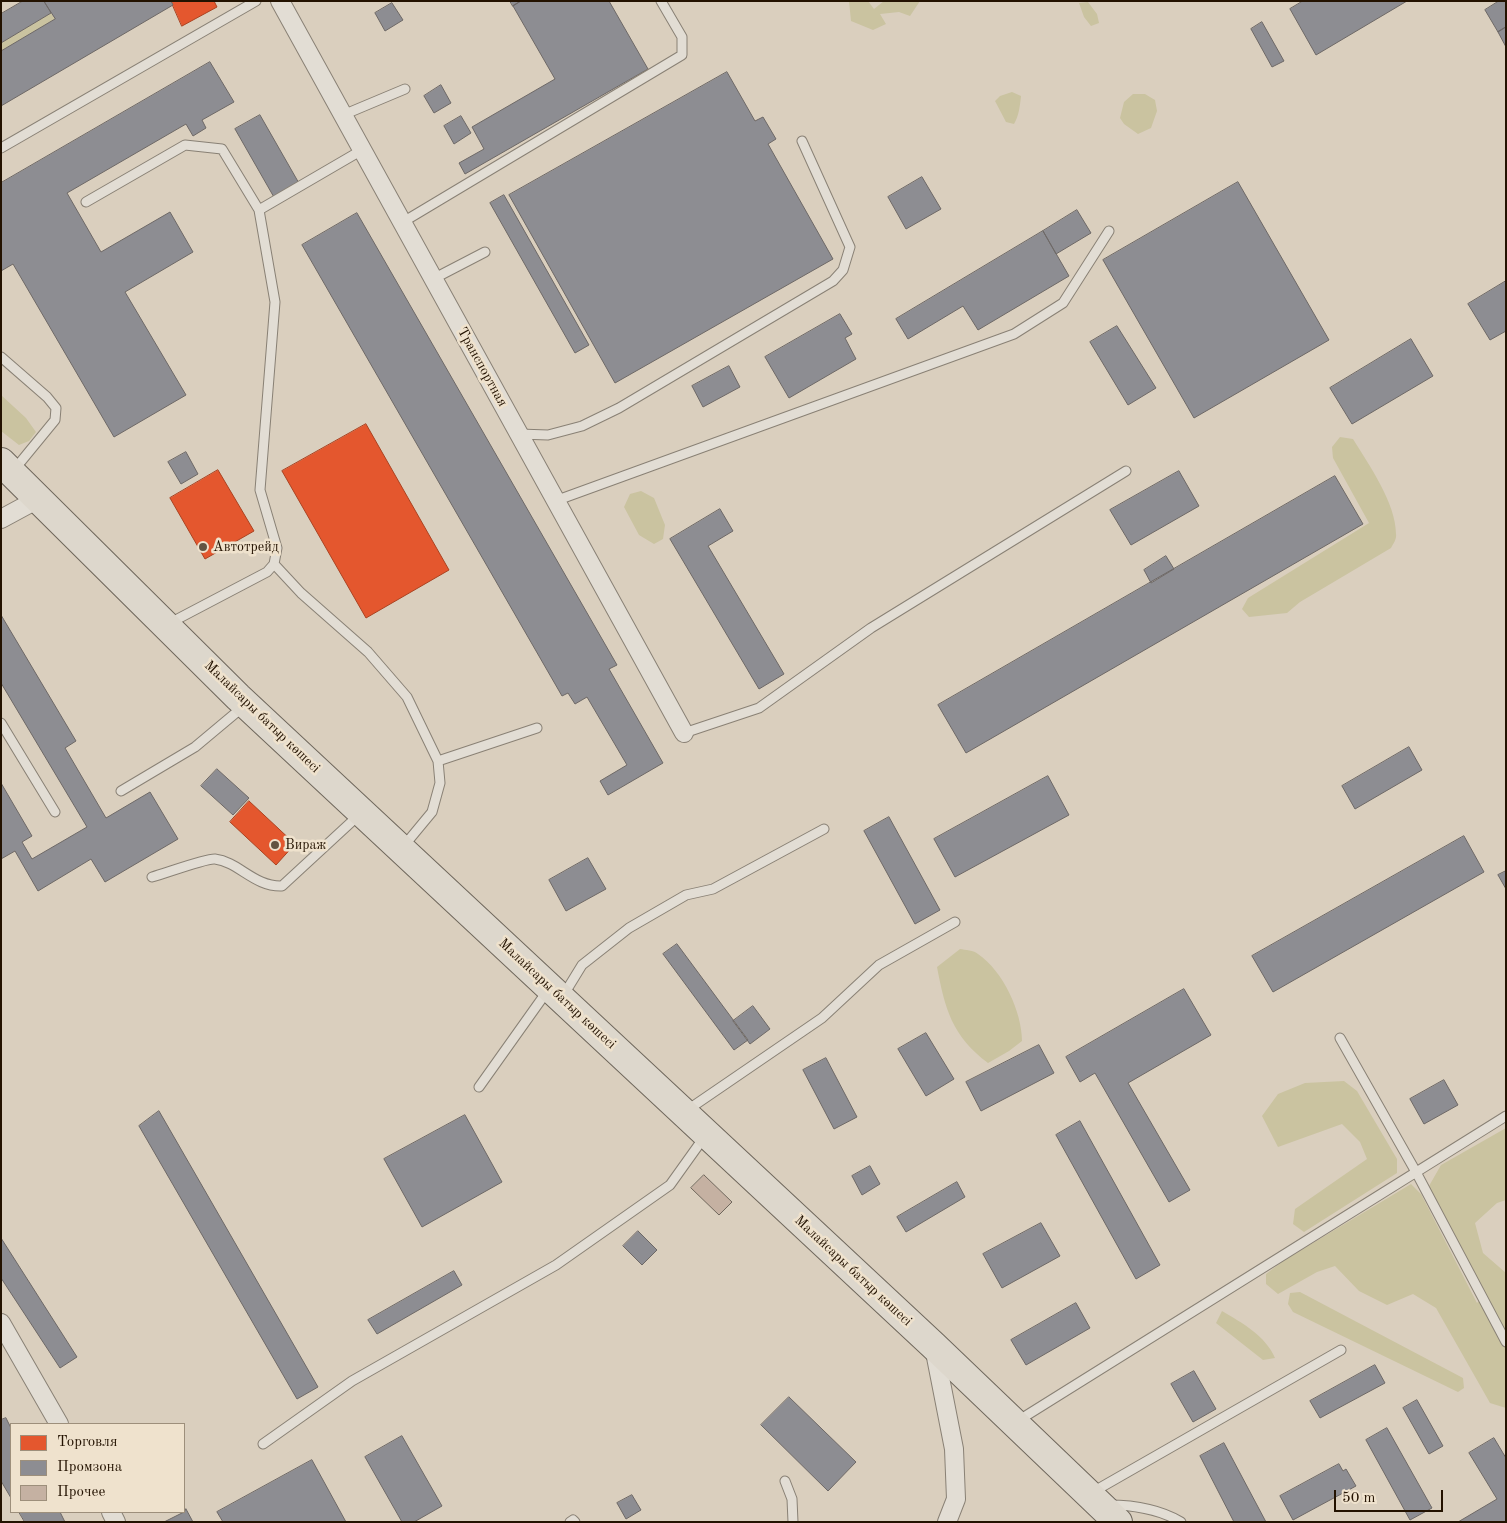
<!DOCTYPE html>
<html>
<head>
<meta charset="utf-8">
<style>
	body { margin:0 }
	#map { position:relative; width:1507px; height:1523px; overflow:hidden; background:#dacfbe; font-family:"Old Standard TT",serif }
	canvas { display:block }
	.frame { position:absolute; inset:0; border:2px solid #231200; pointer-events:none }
	.legend { position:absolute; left:10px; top:1423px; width:175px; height:90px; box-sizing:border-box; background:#efe2cd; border:1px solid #9d8f7b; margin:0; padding:6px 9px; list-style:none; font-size:15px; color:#231200 }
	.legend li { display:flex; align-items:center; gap:10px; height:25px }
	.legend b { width:25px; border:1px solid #9d8f7b }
	.scale { position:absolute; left:1334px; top:1490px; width:109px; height:22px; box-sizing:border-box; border:2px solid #231200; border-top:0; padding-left:6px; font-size:15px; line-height:18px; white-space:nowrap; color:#231200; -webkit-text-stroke:4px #efe2cd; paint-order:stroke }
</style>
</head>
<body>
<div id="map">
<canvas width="1507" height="1523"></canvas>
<div class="frame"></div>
<ul class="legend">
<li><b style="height:14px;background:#e4572e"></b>Торговля</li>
<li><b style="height:14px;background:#8d8d92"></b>Промзона</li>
<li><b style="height:14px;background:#c5b1a2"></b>Прочее</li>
</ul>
<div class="scale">50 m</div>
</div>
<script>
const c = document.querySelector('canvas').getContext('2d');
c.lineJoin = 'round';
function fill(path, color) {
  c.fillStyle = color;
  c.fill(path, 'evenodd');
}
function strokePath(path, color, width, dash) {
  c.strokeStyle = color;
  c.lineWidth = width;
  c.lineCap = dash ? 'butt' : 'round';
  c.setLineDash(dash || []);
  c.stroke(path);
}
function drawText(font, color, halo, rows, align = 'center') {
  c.font = font + ' "Old Standard TT",serif';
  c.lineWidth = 5;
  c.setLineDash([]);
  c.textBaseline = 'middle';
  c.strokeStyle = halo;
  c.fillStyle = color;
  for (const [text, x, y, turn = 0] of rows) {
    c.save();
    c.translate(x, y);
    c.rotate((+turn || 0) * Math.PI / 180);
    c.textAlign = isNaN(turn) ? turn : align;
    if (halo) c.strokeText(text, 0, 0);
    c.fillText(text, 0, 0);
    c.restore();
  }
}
fill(new Path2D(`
	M 849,1 L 868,1 L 874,9 L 884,1 L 920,1 L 910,16 L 899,12 L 880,14 L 886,24 L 873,30 L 851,21 Z
	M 1088,2 L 1097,14 L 1099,23 L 1091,26 L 1084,17 L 1079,3 Z
	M 51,13 L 55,19 L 1,51 L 1,43 Z
	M 1012,92 L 1021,96 C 1020,105 1019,116 1014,124 L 1006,122 L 995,101 L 1000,96 Z
	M 1133,94 L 1145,94 L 1155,100 L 1157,111 L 1151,128 L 1138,134 L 1124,124 L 1120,118 L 1124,102 Z
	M 1,395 L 26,418 L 36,432 L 29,441 L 19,445 L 1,431 Z
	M 1340,437 L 1353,439 C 1369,465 1396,503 1396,534 C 1397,539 1393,544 1391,548 L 1300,602 L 1287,613 L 1249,617 L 1242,609 L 1248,598 L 1369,523 L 1333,458 L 1332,447 Z
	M 641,491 L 654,498 L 665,525 L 663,539 L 654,544 L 639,535 L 624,507 L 630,494 Z
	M 960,949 C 965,950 974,950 978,954 C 1003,971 1022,1012 1022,1041 L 1009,1051 L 988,1063 C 952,1036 945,1009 937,967 Z
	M 1344,1081 L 1357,1091 L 1397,1159 L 1397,1173 L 1304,1232 L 1293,1224 L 1295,1209 L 1367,1159 L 1360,1142 L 1342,1124 L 1278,1147 L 1262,1116 L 1278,1094 L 1305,1083 Z
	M 1506,1128 L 1506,1200 L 1497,1203 L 1475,1223 L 1483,1253 L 1506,1273 L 1506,1408 L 1490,1403 L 1436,1308 L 1413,1294 L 1387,1305 L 1359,1291 L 1335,1266 L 1317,1272 L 1278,1294 L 1266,1284 L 1266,1274 L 1283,1261 L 1411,1184 L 1421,1194 L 1477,1303 L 1485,1294 L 1429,1186 L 1441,1165 Z
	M 1300,1292 L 1463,1378 L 1464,1388 L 1458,1392 L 1293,1312 L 1288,1304 L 1290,1293 Z
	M 1222,1311 C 1242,1323 1265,1335 1275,1358 L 1263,1360 L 1216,1323 Z`), '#cac3a0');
const shops = new Path2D(`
	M 171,1 L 214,1 L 217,7 L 182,26 Z
	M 366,424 L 449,570 L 366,618 L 282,471 Z
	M 218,470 L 254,531 L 205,559 L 170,498 Z
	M 249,801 L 295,844 L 276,865 L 230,822 Z`);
fill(shops, '#e4572e');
strokePath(shops, '#aa4220', 1);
const industry = new Path2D(`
	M 23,1 L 44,1 L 51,13 L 1,43 L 1,14 Z
	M 44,1 L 171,1 L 173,5 L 1,106 L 1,51 L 55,19 Z
	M 510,1 L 521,1 L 513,6 Z
	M 521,1 L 609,1 L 648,69 L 465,174 L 459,163 L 484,149 L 472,127 L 555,79 L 513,6 Z
	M 1303,1 L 1407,1 L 1316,55 L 1290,9 Z
	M 1499,1 L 1506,1 L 1506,27 L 1498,32 L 1485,10 Z
	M 392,3 L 403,20 L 385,31 L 375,13 Z
	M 1262,22 L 1284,61 L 1272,67 L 1251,29 Z
	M 1506,27 L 1506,47 L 1498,32 Z
	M 210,62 L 234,102 L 202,120 L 206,128 L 193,136 L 186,124 L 67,193 L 101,252 L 170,212 L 193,252 L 125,292 L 186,395 L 114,437 L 13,264 L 1,271 L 1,183 Z
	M 727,72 L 755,121 L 763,117 L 776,139 L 768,144 L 833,259 L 615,383 L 509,195 Z
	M 441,85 L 451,103 L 434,113 L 424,96 Z
	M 260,115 L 300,185 L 275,199 L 235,129 Z
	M 461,116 L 471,133 L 454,144 L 444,126 Z
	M 922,177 L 941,209 L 906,229 L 888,197 Z
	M 1238,182 L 1329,340 L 1194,418 L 1103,260 Z
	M 504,195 L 589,345 L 575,353 L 490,203 Z
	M 1077,210 L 1091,233 L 1056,254 L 1043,231 Z
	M 357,213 L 617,665 L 609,669 L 663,763 L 608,795 L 600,781 L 627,765 L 587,697 L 575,704 L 568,693 L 562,696 L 302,245 Z
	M 1043,231 L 1069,276 L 978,330 L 963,306 L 908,339 L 896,319 Z
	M 1506,281 L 1506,331 L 1490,340 L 1468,304 Z
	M 840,314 L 852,334 L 845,338 L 856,359 L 789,398 L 765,357 Z
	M 1117,326 L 1156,388 L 1128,405 L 1090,342 Z
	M 1411,339 L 1433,376 L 1352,424 L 1330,388 Z
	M 729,366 L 740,387 L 703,407 L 692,386 Z
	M 186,452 L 198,474 L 181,484 L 168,462 Z
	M 1179,471 L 1199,506 L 1131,545 L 1110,510 Z
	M 1335,476 L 1363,524 L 966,753 L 938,705 Z
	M 720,509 L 733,531 L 708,546 L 784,674 L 759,689 L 670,539 Z
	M 1166,556 L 1174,569 L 1151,583 L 1144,570 Z
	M 1,615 L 76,741 L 65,748 L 106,818 L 150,792 L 178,839 L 105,882 L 91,859 L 38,891 L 15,851 L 1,859 L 1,783 L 32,836 L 22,842 L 32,859 L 87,827 L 1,683 Z
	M 1409,747 L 1422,770 L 1355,809 L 1342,786 Z
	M 217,769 L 249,798 L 233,815 L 201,786 Z
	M 1048,776 L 1069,815 L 955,877 L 934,839 Z
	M 889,817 L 940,910 L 915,924 L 864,831 Z
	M 1464,836 L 1484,872 L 1273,992 L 1252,956 Z
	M 588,858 L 606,889 L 566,911 L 549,880 Z
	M 1506,871 L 1506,889 L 1498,875 Z
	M 677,944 L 748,1040 L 734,1050 L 663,954 Z
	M 1184,989 L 1211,1035 L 1128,1083 L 1190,1190 L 1169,1202 L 1095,1073 L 1080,1082 L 1066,1057 Z
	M 753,1006 L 770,1029 L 750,1044 L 733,1021 Z
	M 926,1033 L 954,1079 L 926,1096 L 898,1049 Z
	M 1039,1045 L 1054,1073 L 981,1111 L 966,1082 Z
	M 826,1058 L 857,1117 L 834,1129 L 803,1070 Z
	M 1444,1080 L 1458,1105 L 1424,1124 L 1410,1099 Z
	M 159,1111 L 318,1387 L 297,1399 L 139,1126 Z
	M 465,1115 L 502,1182 L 422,1227 L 384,1159 Z
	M 1080,1121 L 1160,1265 L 1136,1279 L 1056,1135 Z
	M 870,1166 L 880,1184 L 862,1195 L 852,1176 Z
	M 957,1182 L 965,1197 L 906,1232 L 897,1217 Z
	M 1041,1223 L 1060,1256 L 1002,1288 L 983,1254 Z
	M 638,1231 L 657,1250 L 642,1265 L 623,1246 Z
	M 1,1238 L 77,1357 L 60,1368 L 1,1278 Z
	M 454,1271 L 462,1285 L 377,1334 L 368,1320 Z
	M 1076,1303 L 1090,1328 L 1026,1365 L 1011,1340 Z
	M 1375,1365 L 1385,1383 L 1320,1418 L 1310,1401 Z
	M 1194,1371 L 1216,1409 L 1193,1422 L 1171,1384 Z
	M 789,1397 L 856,1462 L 828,1491 L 761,1425 Z
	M 1417,1400 L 1443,1446 L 1429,1454 L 1403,1408 Z
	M 6,1418 L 11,1428 L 11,1498 L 1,1481 L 1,1420 Z
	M 1387,1428 L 1432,1508 L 1410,1520 L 1366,1440 Z
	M 402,1436 L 442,1506 L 414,1522 L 402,1522 L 365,1457 Z
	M 1494,1438 L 1506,1458 L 1506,1522 L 1458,1522 L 1497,1499 L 1469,1453 Z
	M 1224,1443 L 1266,1522 L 1234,1522 L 1200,1456 Z
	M 312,1460 L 346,1522 L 223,1522 L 217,1512 Z
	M 1339,1464 L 1343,1471 L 1346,1469 L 1356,1486 L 1293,1520 L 1280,1496 Z
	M 632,1495 L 641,1510 L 626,1519 L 617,1503 Z
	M 186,1509 L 193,1522 L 164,1522 L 184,1512 Z
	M 19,1512 L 60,1512 L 65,1522 L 25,1522 Z`);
fill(industry, '#8d8d92');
strokePath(industry, '#6d6866', 1);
const building = new Path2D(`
	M 704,1175 L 732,1202 L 719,1215 L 691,1188 Z`);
fill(building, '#c5b1a2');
strokePath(building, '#6f675c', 1);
const service = new Path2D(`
	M 343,115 L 405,89
	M 1,148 L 256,1
	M 86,202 L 185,145 L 222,149 L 259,210 L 362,150
	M 403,222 L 682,55 L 682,37 L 661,1
	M 433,279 L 485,252
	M 1,357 L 47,397 L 56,408 L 55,420 L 14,470
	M 519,434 L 548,435 L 582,426 L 619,408 L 833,281 L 843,270 L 850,247 L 802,141
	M 555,501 L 1014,334 L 1063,303 L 1109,231
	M 274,564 L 301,593 L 368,652 L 407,697 L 438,761 L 440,783 L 432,812 L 403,847
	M 168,624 L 267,572 L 274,564 L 277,548 L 260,490 L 275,302 L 259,210
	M 1,723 L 55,812
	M 684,733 L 759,708 L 871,628 L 1126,471
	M 438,761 L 537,728
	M 121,791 L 195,747 L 244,706
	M 152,877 C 164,874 206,858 215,859 C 239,862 254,887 282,886 L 360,814
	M 563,996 L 582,965 L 629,928 L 686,895 L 713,889 L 824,829
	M 1340,1038 L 1416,1172 L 1506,1342
	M 479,1087 L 548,990
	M 686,1111 L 822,1018 L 879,965 L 955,922
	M 1016,1422 L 1506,1116
	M 263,1444 L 352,1381 L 556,1265 L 670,1185 L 705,1136
	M 785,1481 L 792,1499 L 793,1522
	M 1091,1493 L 1341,1350
	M 1109,1505 C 1134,1505 1159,1509 1181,1522
	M 570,1522 L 573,1520 L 575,1522`);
const minor = new Path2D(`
	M 280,1 L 684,733
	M 1,519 L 38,499
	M 1,1323 L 59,1424
	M 934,1347 L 954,1449 L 956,1499 L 947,1522
	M 111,1512 L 116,1522`);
const trunk = new Path2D(`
	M 1,462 L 238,697 L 934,1346 L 1118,1522`);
strokePath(service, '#898175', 11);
strokePath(minor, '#898175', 20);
strokePath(trunk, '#6f675c', 30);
strokePath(service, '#e2ddd4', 9);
strokePath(minor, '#e2ddd4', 18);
strokePath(trunk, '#ddd7cc', 28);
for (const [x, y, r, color] of [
	[203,547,5,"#635442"],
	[275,845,5,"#635442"]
]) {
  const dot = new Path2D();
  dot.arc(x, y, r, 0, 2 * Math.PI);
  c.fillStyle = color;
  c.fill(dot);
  strokePath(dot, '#efe2cd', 2);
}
drawText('14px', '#231200', '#efe2cd', [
	["Транспортная",482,367,61],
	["Малайсары батыр көшесі",262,717,44],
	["Малайсары батыр көшесі",557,994,43],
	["Малайсары батыр көшесі",853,1271,43]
]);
drawText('14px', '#231200', '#efe2cd', [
	["Автотрейд",213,547],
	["Вираж",285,845]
], 'left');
</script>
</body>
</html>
